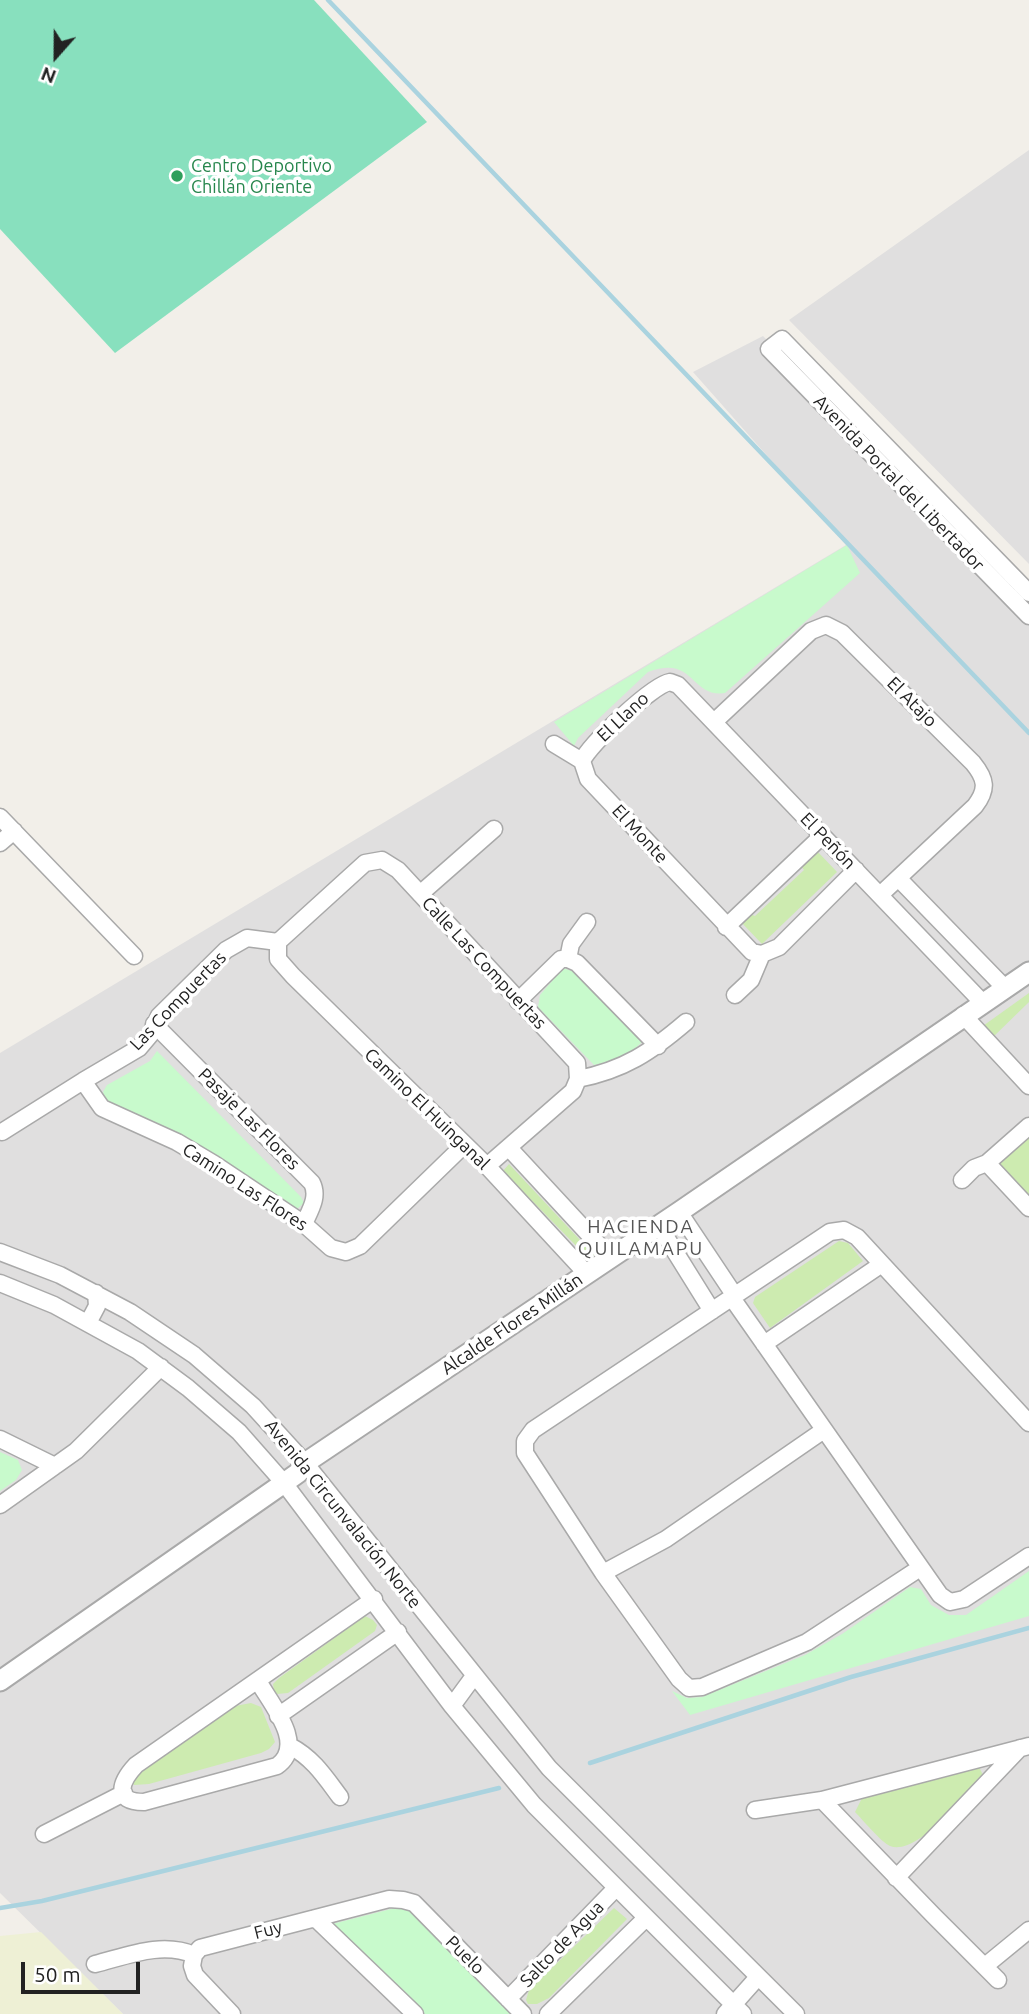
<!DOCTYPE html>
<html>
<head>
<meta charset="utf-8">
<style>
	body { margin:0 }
	#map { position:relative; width:1029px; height:2014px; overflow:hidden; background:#f2efe9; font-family:Ubuntu,sans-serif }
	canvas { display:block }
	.north { position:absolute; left:21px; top:21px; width:70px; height:70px; -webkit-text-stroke:5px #fff; paint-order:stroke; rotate:201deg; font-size:19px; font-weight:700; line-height:28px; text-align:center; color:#222 }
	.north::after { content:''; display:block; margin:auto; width:24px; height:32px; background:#222; clip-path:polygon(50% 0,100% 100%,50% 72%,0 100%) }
	.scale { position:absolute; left:21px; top:1962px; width:119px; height:32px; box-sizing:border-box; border:4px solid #222; border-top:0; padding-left:9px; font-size:21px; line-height:24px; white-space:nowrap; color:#222; -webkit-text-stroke:5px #fff; paint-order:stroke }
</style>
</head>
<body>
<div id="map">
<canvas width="1029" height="2014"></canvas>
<div class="north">N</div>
<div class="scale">50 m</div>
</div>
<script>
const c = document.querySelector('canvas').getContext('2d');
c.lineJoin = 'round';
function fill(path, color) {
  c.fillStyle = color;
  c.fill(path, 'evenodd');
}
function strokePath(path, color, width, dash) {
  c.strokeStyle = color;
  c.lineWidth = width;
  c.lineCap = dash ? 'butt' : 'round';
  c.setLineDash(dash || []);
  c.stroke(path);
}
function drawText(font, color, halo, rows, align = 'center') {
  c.font = font + ' Ubuntu,sans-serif';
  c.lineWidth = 7;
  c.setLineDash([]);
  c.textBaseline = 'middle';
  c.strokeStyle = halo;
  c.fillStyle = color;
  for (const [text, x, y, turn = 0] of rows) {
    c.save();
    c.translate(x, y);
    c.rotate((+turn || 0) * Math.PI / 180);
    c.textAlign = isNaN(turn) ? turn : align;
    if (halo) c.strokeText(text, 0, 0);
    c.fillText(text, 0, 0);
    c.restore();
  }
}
fill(new Path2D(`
	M 1029,150 L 1029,564 L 789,320 Z
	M 763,336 L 1029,605 L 1029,2014 L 123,2014 L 0,1893 L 0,1053 L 846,545 L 693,372 Z`), '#e0dfdf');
fill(new Path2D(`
	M 41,1932 L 123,2014 L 0,2014 L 0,1936 Z`), '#eef0d5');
fill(new Path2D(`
	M 817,851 L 837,872 L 762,944 L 741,922 L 750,914 L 755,916 L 804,870 L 801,866 Z
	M 1029,993 L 1029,1002 L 991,1039 L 980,1028 Z
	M 1029,1130 L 1029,1202 L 993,1163 Z
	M 509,1164 L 595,1256 L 589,1259 L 503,1171 Z
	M 839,1241 L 848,1243 L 863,1261 L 770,1328 L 753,1303 L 755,1297 Z
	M 365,1616 L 373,1620 L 377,1625 L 375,1631 L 288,1693 L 277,1694 L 274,1691 L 273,1684 L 279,1678 Z
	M 251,1703 L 261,1707 L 275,1742 L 269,1749 L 261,1753 L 149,1784 L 134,1785 L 131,1780 L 137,1773 L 235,1706 Z
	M 979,1767 L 984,1777 C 967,1794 916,1857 890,1846 C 881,1842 863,1820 855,1812 L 862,1798 Z
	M 614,1908 L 627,1919 L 549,1998 L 537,2004 L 528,2004 L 526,2000 L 529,1990 Z`), '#cdebb0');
fill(new Path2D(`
	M 847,545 L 860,573 L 725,693 C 690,698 695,654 648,672 L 578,738 L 574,746 L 554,722 Z
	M 563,968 L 575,972 L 642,1042 C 630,1055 611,1061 594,1065 L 538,1007 L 540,995 Z
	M 157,1051 L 301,1197 L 304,1203 L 297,1209 L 173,1133 L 106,1100 L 103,1092 L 107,1085 L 150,1061 Z
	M 0,1452 L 18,1460 L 22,1470 L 16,1480 L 0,1491 Z
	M 1029,1571 L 1029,1616 L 690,1715 L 672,1691 L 687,1698 L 702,1697 L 805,1655 L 842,1634 L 910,1587 L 921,1589 L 931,1605 L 949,1615 L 966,1615 Z
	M 395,1908 L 408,1908 L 512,2014 L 425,2014 L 332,1924 Z`), '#c8facc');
fill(new Path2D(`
	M 0,0 L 314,0 L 427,122 L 115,353 L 0,229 Z`), '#88e0be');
strokePath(new Path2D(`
	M 328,0 L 1029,733
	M 590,1763 L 851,1677 L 1029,1628
	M 0,1908 L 42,1901 L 499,1788`), '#aad3df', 4.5);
const minor = new Path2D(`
	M 1029,593 L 782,339 L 769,349 L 1029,616
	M 714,722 L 811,631 L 826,625 L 842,633 L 973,763 C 986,779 988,789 975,806 L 880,895
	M 554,744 L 582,761 L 588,779 L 752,952 L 762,954 L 779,947 L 856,870
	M 582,761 C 590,744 652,685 670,682 L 678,685 L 983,1003
	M 0,817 L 134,956
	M 0,843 L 14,831
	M 899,879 L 1005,988
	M 420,894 L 494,829
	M 726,927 L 822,836
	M 278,942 L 365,863 L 382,860 L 398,870 L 577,1063 L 578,1079 L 573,1091 L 487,1166
	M 278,942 L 278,959 L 293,976 L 487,1166 L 586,1273
	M 568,959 L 571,944 L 587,922
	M 735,995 L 751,980 L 762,954
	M 518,1001 L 561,959 L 568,959 L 577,963 L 658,1046
	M 963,1015 L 1029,1086
	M 154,1024 L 312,1183 C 319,1197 310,1210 304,1224
	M 578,1079 C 624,1070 651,1052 686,1022
	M 83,1081 L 102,1108 L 177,1142 L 214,1164 L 304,1224 L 331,1248 L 346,1252 L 360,1246 L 463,1146
	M 1029,1126 L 987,1163 L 1029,1208
	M 2,1132 L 83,1081 L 139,1048 L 150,1035 L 159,1016 L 226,950 L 247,938 L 278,942
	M 509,1148 L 610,1257
	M 962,1180 L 974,1168 L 987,1163
	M 679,1212 L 735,1296
	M 659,1226 L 712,1311
	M 0,1252 L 60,1275 L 130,1312 L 194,1355 L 253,1406 L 305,1463 L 549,1768 L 796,2014
	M 0,1283 L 54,1305 L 138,1351 L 188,1388 L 239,1432 L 284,1483 L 452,1706 L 534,1805 L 743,2014
	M 732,1298 L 940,1595 L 950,1602 L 964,1599 L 1029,1556
	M 88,1323 L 97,1306 L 96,1293
	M 764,1344 L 882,1264
	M 0,1439 L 55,1466
	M 0,1505 L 76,1451 L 161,1367
	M 920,1568 L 807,1642 L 702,1687 L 689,1688 L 679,1679 L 603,1573 L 525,1453 L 525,1441 L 533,1430 L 830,1232 L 844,1230 L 857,1237 L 1029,1423
	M 603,1573 L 666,1539 L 824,1430
	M 258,1681 C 271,1704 307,1745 277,1766 L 144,1802 C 112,1802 121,1781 136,1765 L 374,1599
	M 452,1706 L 474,1676
	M 278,1716 L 398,1632
	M 290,1746 C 313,1758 325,1777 340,1797
	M 822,1800 L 933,1915 L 998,1980
	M 755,1810 L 822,1800 L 1029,1746
	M 44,1834 L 124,1793
	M 896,1878 L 1020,1748
	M 315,1918 L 415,2014
	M 194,1955 L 200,1948 L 389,1899 L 403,1900 L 414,1903 L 523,2014
	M 194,1955 L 192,1966 L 195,1975 L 232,2014
	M 95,1964 C 127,1956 162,1941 194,1955
	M 985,1966 L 1029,1930
	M 508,1999 L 616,1888
	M 548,2014 L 645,1919
	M 725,2014 L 758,1977`);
const tertiary = new Path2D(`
	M 0,1681 L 284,1483 L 298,1473 L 305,1463 L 679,1212 L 1029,972`);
strokePath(minor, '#a9a9a9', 19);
strokePath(tertiary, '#a9a9a9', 23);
strokePath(minor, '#fff', 16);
strokePath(tertiary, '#fff', 19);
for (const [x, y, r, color] of [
	[177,176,7,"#2e9e5b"]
]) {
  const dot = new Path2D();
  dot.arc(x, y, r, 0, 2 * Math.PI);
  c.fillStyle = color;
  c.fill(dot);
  strokePath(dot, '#fff', 2.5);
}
drawText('18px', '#27864d', '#fff', [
	["Centro Deportivo",191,166],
	["Chillán Oriente",191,187]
], 'left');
drawText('18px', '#222', '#fff', [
	["Avenida Portal del Libertador",899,483,46],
	["El Atajo",912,702,45],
	["El Llano",623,717,-43],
	["El Monte",640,834,47],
	["El Peñón",828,841,46],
	["Calle Las Compuertas",484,963,47],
	["Las Compuertas",178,1001,-46],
	["Camino El Huinganal",427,1109,44],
	["Pasaje Las Flores",249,1119,45],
	["Camino Las Flores",245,1187,33],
	["Alcalde Flores Millán",512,1324,-34],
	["Avenida Circunvalación Norte",343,1514,51],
	["Fuy",268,1930,-14],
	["Salto de Agua",562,1944,-46],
	["Puelo",465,1955,45]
]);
c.letterSpacing = '2px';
drawText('19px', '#555', '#fff', [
	["HACIENDA",641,1227],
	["QUILAMAPU",641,1249]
]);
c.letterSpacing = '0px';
</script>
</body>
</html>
